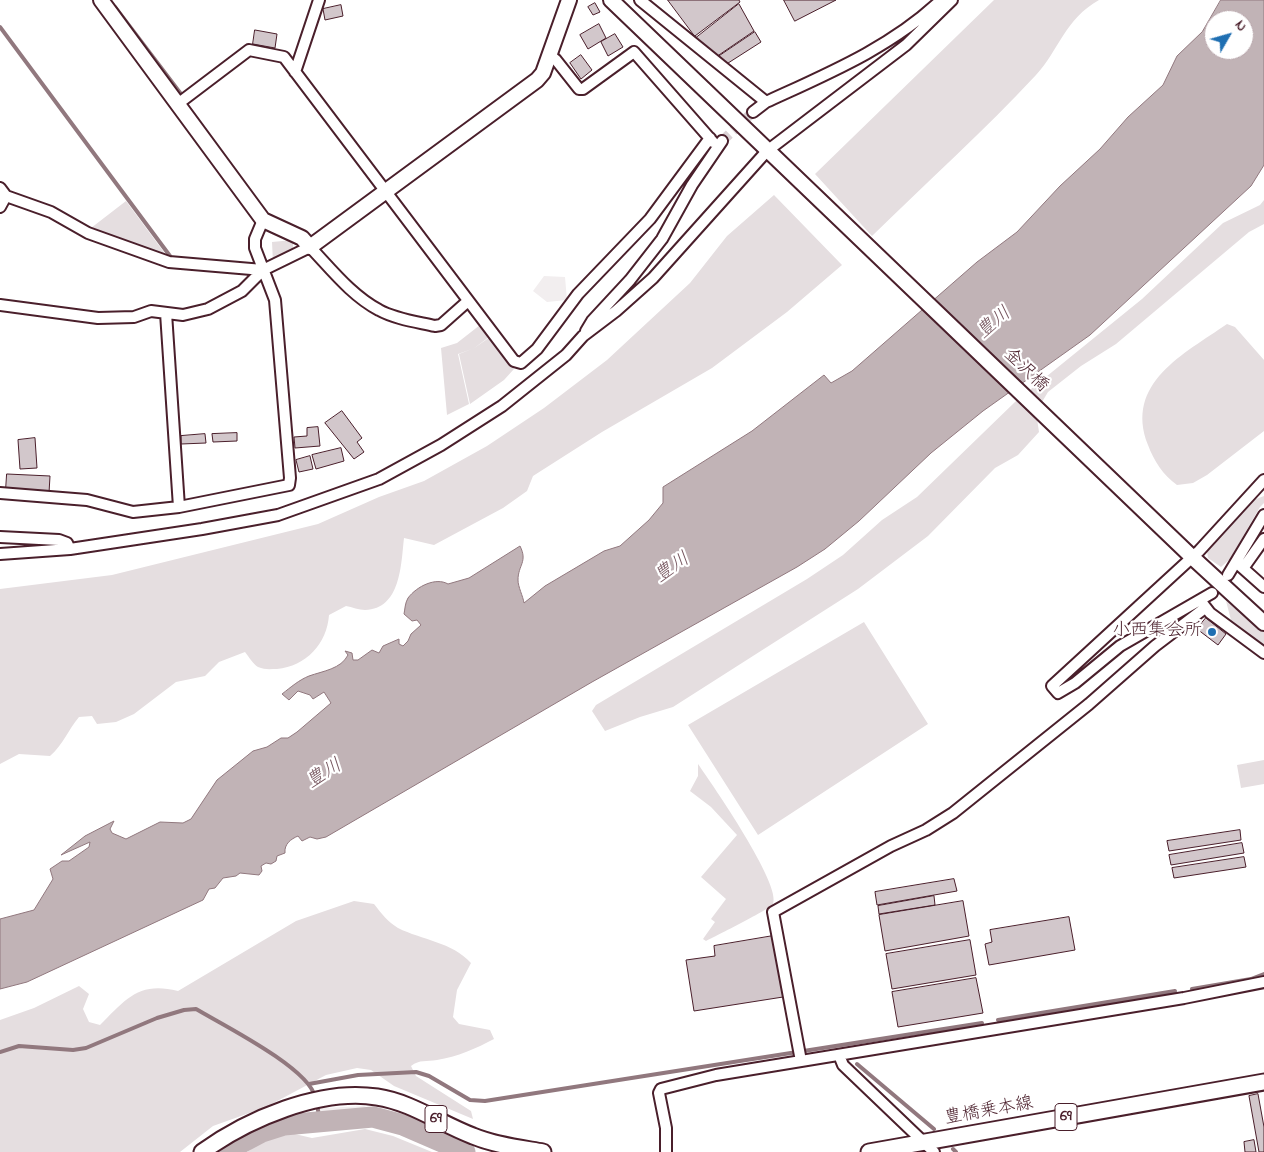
<!DOCTYPE html>
<html>
<head>
<meta charset="utf-8">
<style>
	body { margin:0 }
	#map { position:relative; width:1264px; height:1152px; overflow:hidden; background:#fff; font-family:"Indie Flower",sans-serif }
	canvas { display:block }
	.north { position:absolute; left:1204px; top:10px; width:50px; height:50px; box-sizing:border-box; background:#fff; border:1px solid #b7a5aa; border-radius:50%; rotate:52deg; font-size:14px; font-weight:700; line-height:20px; text-align:center; color:#4a1f2b }
	.north::after { content:''; display:block; margin:auto; width:18px; height:22px; background:#1f6fb2; clip-path:polygon(50% 0,100% 100%,50% 72%,0 100%) }
</style>
</head>
<body>
<div id="map">
<canvas width="1264" height="1152"></canvas>
<div class="north">N</div>
</div>
<script>
const c = document.querySelector('canvas').getContext('2d');
c.lineJoin = 'round';
function fill(path, color) {
  c.fillStyle = color;
  c.fill(path, 'evenodd');
}
function strokePath(path, color, width, dash) {
  c.strokeStyle = color;
  c.lineWidth = width;
  c.lineCap = dash ? 'butt' : 'round';
  c.setLineDash(dash || []);
  c.stroke(path);
}
function drawText(font, color, halo, rows, align = 'center') {
  c.font = font + ' "Indie Flower","Klee One",sans-serif';
  c.lineWidth = 4.5;
  c.setLineDash([]);
  c.textBaseline = 'middle';
  c.strokeStyle = halo;
  c.fillStyle = color;
  for (const [text, x, y, turn = 0] of rows) {
    c.save();
    c.translate(x, y);
    c.rotate((+turn || 0) * Math.PI / 180);
    c.textAlign = isNaN(turn) ? turn : align;
    if (halo) c.strokeText(text, 0, 0);
    c.fillText(text, 0, 0);
    c.restore();
  }
}
fill(new Path2D(`
	M 544,276 L 565,277 L 567,300 L 547,302 L 533,291 Z
	M 364,1106 L 383,1114 L 362,1115 L 364,1125 L 308,1133 L 294,1129 L 295,1121 L 323,1108 Z`), '#f2eeef');
fill(new Path2D(`
	M 994,0 L 1099,0 C 1065,19 1059,50 1036,75 C 984,131 927,182 872,236 L 815,174 Z
	M 774,195 L 842,265 L 787,312 L 712,368 L 602,432 L 533,476 L 527,491 L 503,508 L 434,545 L 404,538 C 401,564 401,609 365,610 C 359,610 352,607 346,606 L 329,615 C 327,644 306,666 277,669 C 270,669 265,670 258,667 C 253,664 249,657 245,652 L 219,662 L 205,676 L 176,682 L 134,714 L 116,722 L 97,724 L 92,716 L 79,717 C 68,730 63,745 50,756 L 19,754 L 0,764 L 0,589 L 112,575 L 318,524 L 379,497 L 424,481 L 487,446 L 544,408 L 607,360 L 690,283 L 727,236 Z
	M 1264,200 L 1264,224 L 1249,232 L 1116,344 L 1081,366 L 1048,392 L 1036,412 L 1039,432 L 1018,455 L 995,468 L 928,536 L 858,589 L 673,707 L 640,717 L 605,731 L 592,711 L 596,705 L 807,579 L 843,555 L 882,520 L 917,497 L 1015,402 L 1142,299 L 1223,223 L 1260,205 Z
	M 126,201 L 166,255 L 91,228 Z
	M 293,240 L 293,252 L 273,263 L 272,242 Z
	M 1227,324 L 1235,327 L 1264,360 L 1264,431 L 1207,475 L 1193,483 L 1177,485 C 1163,475 1154,461 1148,445 C 1124,383 1184,354 1227,324 Z
	M 480,325 L 489,337 L 473,349 L 490,337 L 514,369 L 504,380 L 470,404 L 459,354 L 472,349 L 458,354 L 469,404 L 447,415 L 441,348 L 457,343 Z
	M 1264,496 L 1264,503 L 1260,507 L 1230,559 L 1221,567 L 1208,558 L 1207,551 L 1251,501 Z
	M 1226,601 L 1264,632 L 1264,645 L 1231,620 Z
	M 864,622 L 928,724 L 758,835 L 688,725 Z
	M 1264,760 L 1264,784 L 1241,788 L 1237,765 Z
	M 698,764 C 712,784 782,885 773,904 C 770,909 716,936 706,941 L 703,939 L 715,922 L 711,919 L 726,899 L 701,877 L 737,835 L 711,807 L 690,791 L 698,776 Z
	M 354,901 L 374,904 C 381,913 388,922 398,928 C 422,940 452,942 471,963 L 457,990 L 453,1017 L 459,1024 L 490,1030 L 494,1039 C 477,1048 457,1057 437,1060 C 426,1062 420,1059 411,1066 L 416,1076 L 471,1111 L 473,1119 L 394,1086 L 371,1070 L 357,1068 L 326,1075 L 266,1107 L 213,1126 L 180,1152 L 0,1152 L 0,1020 L 34,1008 L 79,986 L 89,994 L 83,1009 L 89,1022 L 100,1025 C 126,999 139,981 178,991 L 296,921 Z
	M 365,1129 L 393,1136 L 432,1152 L 247,1152 L 266,1139 L 286,1132 L 312,1138 Z`), '#e5dee0');
const water = new Path2D(`
	M 1221,0 L 1264,0 L 1264,165 L 1251,186 L 1090,335 L 983,411 L 931,453 L 859,521 L 825,549 L 797,567 L 592,682 L 326,837 L 317,839 L 310,837 L 302,841 L 298,836 C 291,839 284,844 285,853 L 277,856 L 276,861 L 271,864 L 266,863 L 261,866 L 262,871 L 259,875 L 240,873 L 236,876 L 223,878 L 215,888 L 209,889 L 203,900 L 27,982 L 0,989 L 0,919 L 34,910 L 53,879 L 50,869 L 62,861 L 69,861 L 89,847 L 90,842 L 61,855 L 85,836 L 114,821 L 110,829 L 112,833 L 126,839 L 160,822 L 183,823 L 191,819 L 217,780 L 253,751 L 267,747 L 281,738 L 288,738 L 297,732 L 331,703 L 324,692 L 313,699 L 310,695 L 298,691 L 289,700 L 282,694 C 291,687 299,680 309,676 C 323,671 341,669 348,655 L 345,651 L 352,653 L 353,660 L 358,660 L 372,650 L 379,653 L 383,646 L 399,639 L 399,644 L 403,646 L 408,641 L 411,634 L 421,625 L 417,620 L 412,621 L 404,614 C 405,609 405,603 408,598 C 417,586 436,577 448,584 L 469,578 L 520,546 C 528,562 518,565 518,580 C 518,587 523,596 524,603 L 545,586 L 572,570 L 604,551 L 620,546 L 649,520 L 663,503 L 663,487 L 752,431 L 824,375 L 831,383 L 852,371 L 977,262 L 1017,232 L 1060,186 L 1100,149 L 1128,117 L 1163,85 L 1177,56 L 1202,32 ZM 1214,20 L 1244,20 L 1244,50 L 1214,50 Z`);
fill(water, '#c1b3b6');
strokePath(water, '#91787e', 1);
strokePath(new Path2D(`
	M 115,7 L 181,94
	M 0,27 L 170,256
	M 1192,989 L 1251,979 L 1264,974
	M 998,1020 L 1175,991
	M 0,1052 L 19,1046 L 73,1050 L 86,1048 L 157,1018 L 184,1010 L 196,1009 C 223,1025 309,1068 315,1097
	M 857,1064 L 934,1129
	M 309,1084 L 358,1075 L 416,1072 L 429,1076 L 470,1100 L 485,1101 L 982,1023
	M 317,1104 L 320,1122
	M 953,1149 L 956,1152`), '#91787e', 4);
strokePath(new Path2D(`
	M 224,1152 L 262,1132 L 284,1125 L 373,1117 L 403,1125 L 465,1152`), '#c1b3b6', 21);
const building = new Path2D(`
	M 668,0 L 739,0 L 740,2 L 695,36 Z
	M 784,0 L 836,0 L 795,21 Z
	M 595,3 L 600,12 L 593,15 L 588,7 Z
	M 739,4 L 754,31 L 716,57 L 696,38 Z
	M 341,5 L 343,16 L 325,20 L 323,9 Z
	M 599,24 L 606,38 L 588,49 L 580,35 Z
	M 255,30 L 277,34 L 275,48 L 253,44 Z
	M 755,32 L 761,42 L 725,65 L 718,57 Z
	M 615,34 L 623,47 L 608,56 L 601,42 Z
	M 581,55 L 592,70 L 581,79 L 570,63 Z
	M 342,411 L 362,438 L 357,442 L 364,452 L 354,459 L 325,423 Z
	M 318,427 L 320,446 L 295,448 L 294,437 L 307,436 L 307,428 Z
	M 237,433 L 237,441 L 213,442 L 212,434 Z
	M 205,434 L 206,443 L 181,444 L 181,436 Z
	M 35,438 L 37,468 L 20,469 L 18,440 Z
	M 341,448 L 344,461 L 316,469 L 312,455 Z
	M 310,456 L 313,469 L 299,472 L 296,460 Z
	M 7,474 L 50,476 L 49,493 L 6,490 Z
	M 1206,618 L 1226,634 L 1218,645 L 1197,629 Z
	M 1240,830 L 1241,840 L 1169,851 L 1167,841 Z
	M 1242,843 L 1244,853 L 1171,865 L 1169,855 Z
	M 1244,857 L 1246,867 L 1174,878 L 1172,868 Z
	M 954,879 L 957,891 L 877,905 L 875,892 Z
	M 934,896 L 935,905 L 879,914 L 878,906 Z
	M 963,901 L 969,936 L 885,951 L 879,915 Z
	M 1069,917 L 1075,950 L 989,965 L 985,944 L 992,942 L 990,930 Z
	M 773,936 L 783,997 L 694,1011 L 686,960 L 715,956 L 714,946 Z
	M 970,940 L 976,975 L 892,989 L 886,954 Z
	M 976,978 L 983,1013 L 898,1027 L 892,992 Z
	M 1258,1094 L 1264,1127 L 1264,1152 L 1259,1152 L 1249,1096 Z
	M 1254,1140 L 1256,1152 L 1245,1152 L 1244,1142 Z`);
fill(building, '#d2c7cb');
strokePath(building, '#4a1f2b', 1);
strokePath(new Path2D(`
	M 722,141 L 753,112`), '#dbd2d5', 10, [10, 5]);
const street = new Path2D(`
	M 640,0 L 766,102
	M 550,55 L 556,60 L 579,89 L 583,89 L 634,52 L 713,142
	M 295,72 L 319,0
	M 179,103 L 249,50 L 284,57 L 514,361 L 521,363 L 537,349 L 578,294 L 650,219 L 710,138
	M 753,112 L 766,102 C 827,74 892,47 941,0
	M 0,188 L 6,196 L 51,212 L 88,233 L 169,262 L 263,270
	M 0,207 L 6,196
	M 0,305 L 98,318 L 134,317 L 151,311 L 183,315 L 208,309 L 242,291 L 263,270 L 310,247 C 331,269 352,296 379,310 C 395,319 418,322 435,326 L 441,325 L 468,301
	M 166,313 L 179,507
	M 586,331 L 592,321 L 630,280 L 662,239 L 692,185 L 722,141
	M 0,493 L 87,500 L 133,512 L 179,507 L 289,485 L 290,478 L 275,300 L 255,248 L 255,239 L 263,220
	M 0,537 L 59,540 L 67,543 L 70,549
	M 0,554 L 70,549 L 202,529 L 278,515 L 379,479 L 441,445 L 502,406 L 566,355 L 583,336 L 616,311 L 653,278 L 767,151 L 906,45 L 952,0
	M 1237,563 L 1264,587
	M 1244,567 L 1264,539
	M 1228,575 L 1264,515
	M 1212,593 L 1120,646 L 1075,683 L 1058,693 L 1052,686 L 1199,551 L 1264,480
	M 1203,604 L 1210,613 L 1264,653
	M 839,1055 L 843,1065 L 934,1152
	M 801,1061 L 773,912 L 891,846 L 926,830 L 953,813 L 1089,704 L 1155,646 L 1205,608
	M 666,1152 L 666,1128 L 659,1093 L 661,1089 L 716,1075 L 1184,998 L 1264,982`);
const secondary = new Path2D(`
	M 101,0 L 263,220 L 302,238 L 310,247 L 537,80 L 543,73 L 569,0
	M 611,0 L 1192,557 L 1264,623`);
const primary = new Path2D(`
	M 202,1152 C 248,1119 320,1088 377,1097 C 411,1102 441,1124 473,1136 C 495,1145 520,1148 543,1152
	M 869,1152 L 1264,1082`);
strokePath(street, '#4a1f2b', 14);
strokePath(secondary, '#4a1f2b', 18);
strokePath(primary, '#4a1f2b', 19);
strokePath(street, '#fff', 10);
strokePath(secondary, '#fff', 14);
strokePath(primary, '#fff', 15);
for (const [x, y, r, color] of [
	[1212,632,5,"#1f6fb2"]
]) {
  const dot = new Path2D();
  dot.arc(x, y, r, 0, 2 * Math.PI);
  c.fillStyle = color;
  c.fill(dot);
  strokePath(dot, '#fff', 2);
}
for (const [x, y, w] of [
	[1066,1117,22],
	[436,1119,22]
]) {
  const box = new Path2D();
  box.roundRect(x - w / 2, y - 13.5, w, 27, 4);
  c.fillStyle = '#fff';
  c.fill(box);
  strokePath(box, '#4a1f2b', 1);
}
drawText('bold 16px', '#4a1f2b', null, [
	["69",1066,1117],
	["69",436,1119]
]);
drawText('18px', '#4a1f2b', '#fff', [
	["金沢橋",1025,371,44],
	["豊橋乗本線",989,1112,-10]
]);
drawText('18px', '#4a1f2b', '#fff', [
	["小西集会所",1202,632]
], 'right');
drawText('italic 19px', '#74535c', '#fff', [
	["豊川",995,324,-40],
	["豊川",673,569,-34],
	["豊川",325,775,-32]
]);
</script>
</body>
</html>
